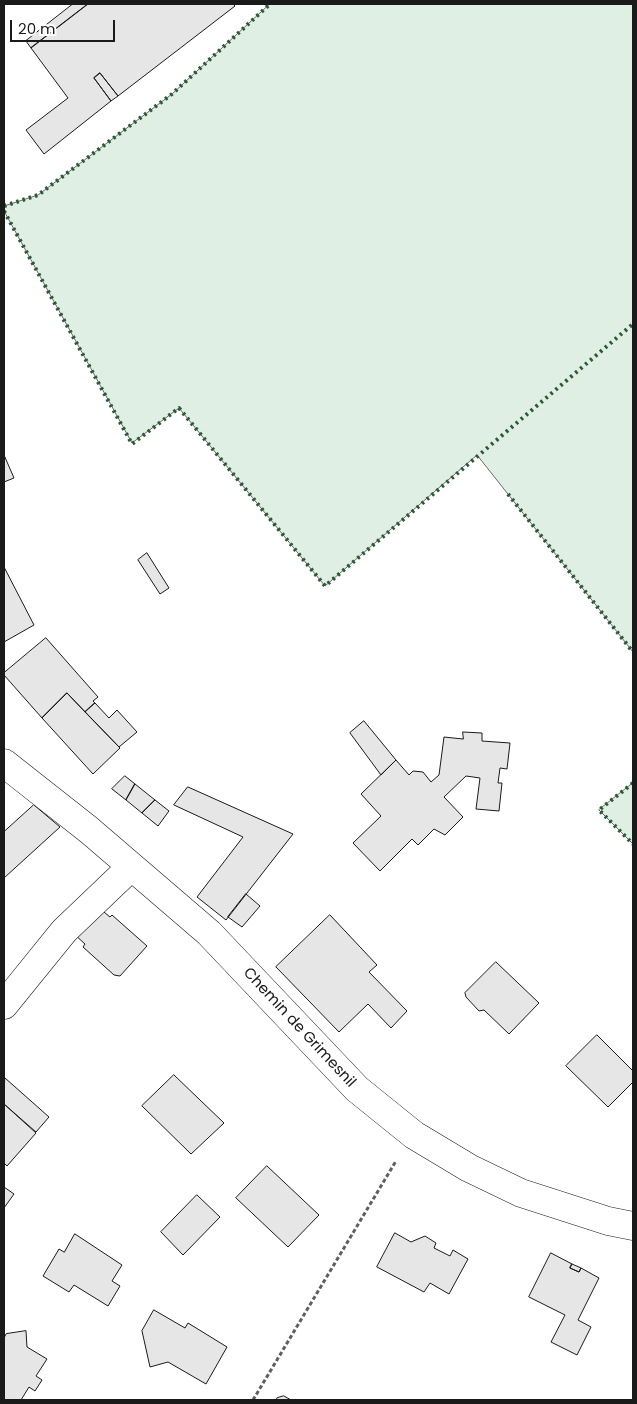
<!DOCTYPE html>
<html>
<head>
<meta charset="utf-8">
<style>
	body { margin:0 }
	#map { position:relative; width:637px; height:1404px; overflow:hidden; background:#fff; font-family:Poppins,sans-serif }
	canvas { display:block }
	.frame { position:absolute; inset:0; border:5px solid #1a1a1a; pointer-events:none }
	.scale { position:absolute; left:10px; top:20px; width:105px; height:22px; box-sizing:border-box; border:2px solid #1a1a1a; border-top:0; padding-left:6px; font-size:15px; line-height:18px; white-space:nowrap; color:#1a1a1a; -webkit-text-stroke:4px #fff; paint-order:stroke }
</style>
</head>
<body>
<div id="map">
<canvas width="637" height="1404"></canvas>
<div class="frame"></div>
<div class="scale">20 m</div>
</div>
<script>
const c = document.querySelector('canvas').getContext('2d');
c.lineJoin = 'round';
function fill(path, color) {
  c.fillStyle = color;
  c.fill(path, 'evenodd');
}
function strokePath(path, color, width, dash) {
  c.strokeStyle = color;
  c.lineWidth = width;
  c.lineCap = dash ? 'butt' : 'round';
  c.setLineDash(dash || []);
  c.stroke(path);
}
function drawText(font, color, halo, rows, align = 'center') {
  c.font = font + ' Poppins,sans-serif';
  c.lineWidth = 4;
  c.setLineDash([]);
  c.textBaseline = 'middle';
  c.strokeStyle = halo;
  c.fillStyle = color;
  for (const [text, x, y, turn = 0] of rows) {
    c.save();
    c.translate(x, y);
    c.rotate((+turn || 0) * Math.PI / 180);
    c.textAlign = isNaN(turn) ? turn : align;
    if (halo) c.strokeText(text, 0, 0);
    c.fillText(text, 0, 0);
    c.restore();
  }
}
const green = new Path2D(`
	M 270,4 L 633,4 L 633,652 L 477,455 L 325,586 L 179,408 L 132,443 L 4,211 L 4,206 L 38,195 L 172,94 Z
	M 633,783 L 633,844 L 599,810 Z`);
fill(green, '#e0efe3');
strokePath(green, '#6a6a6a', 1);
const building = new Path2D(`
	M 73,4 L 88,4 L 31,48 L 26,41 Z
	M 88,4 L 233,4 L 235,6 L 118,96 L 100,73 L 94,78 L 111,101 L 44,154 L 26,130 L 68,98 L 31,48 Z
	M 100,73 L 118,96 L 111,101 L 94,78 Z
	M 4,455 L 14,478 L 4,482 Z
	M 147,553 L 169,588 L 160,594 L 138,560 Z
	M 4,567 L 34,625 L 4,642 Z
	M 46,638 L 98,697 L 93,701 L 95,703 L 85,712 L 67,693 L 42,718 L 4,675 L 4,673 Z
	M 67,693 L 120,748 L 93,774 L 42,718 Z
	M 95,703 L 109,718 L 117,710 L 137,732 L 119,747 L 85,712 Z
	M 364,721 L 396,760 L 381,775 L 350,733 Z
	M 463,732 L 482,733 L 482,741 L 510,743 L 507,769 L 500,768 L 498,783 L 502,783 L 499,811 L 476,809 L 480,778 L 466,776 L 444,797 L 463,817 L 445,835 L 434,829 L 418,845 L 412,839 L 380,871 L 353,843 L 381,816 L 361,794 L 396,760 L 409,775 L 413,771 L 423,772 L 431,782 L 439,775 L 444,737 L 463,739 Z
	M 125,776 L 135,784 L 126,800 L 112,789 Z
	M 135,784 L 155,800 L 142,813 L 126,800 Z
	M 188,787 L 293,834 L 226,920 L 197,897 L 243,837 L 174,805 Z
	M 155,800 L 169,811 L 158,826 L 142,813 Z
	M 34,805 L 60,827 L 4,878 L 4,832 Z
	M 246,894 L 260,906 L 242,927 L 228,917 Z
	M 98,907 L 110,917 L 112,915 L 147,946 L 120,976 L 114,975 L 83,947 L 85,944 L 74,934 Z
	M 330,915 L 377,965 L 369,972 L 407,1011 L 391,1028 L 368,1004 L 339,1032 L 276,967 Z
	M 496,962 L 539,1003 L 509,1034 L 484,1010 L 479,1011 L 466,997 L 465,993 Z
	M 597,1035 L 633,1071 L 633,1082 L 608,1107 L 566,1066 Z
	M 174,1075 L 224,1123 L 191,1154 L 142,1106 Z
	M 5,1078 L 49,1117 L 36,1132 L 4,1104 Z
	M 4,1104 L 36,1133 L 7,1166 L 4,1163 Z
	M 267,1166 L 319,1215 L 288,1247 L 236,1198 Z
	M 4,1187 L 14,1194 L 4,1208 Z
	M 197,1195 L 220,1217 L 183,1255 L 161,1232 Z
	M 395,1233 L 411,1242 L 425,1236 L 436,1243 L 434,1248 L 450,1256 L 453,1250 L 468,1259 L 449,1294 L 430,1283 L 424,1292 L 377,1267 Z
	M 75,1234 L 122,1265 L 112,1281 L 120,1286 L 108,1306 L 74,1285 L 69,1292 L 43,1276 L 59,1249 L 64,1252 Z
	M 551,1253 L 572,1264 L 570,1268 L 579,1272 L 581,1268 L 599,1278 L 578,1320 L 591,1327 L 577,1355 L 551,1342 L 565,1315 L 529,1297 Z
	M 572,1264 L 581,1268 L 579,1272 L 570,1268 Z
	M 154,1310 L 185,1328 L 188,1323 L 227,1347 L 206,1384 L 168,1362 L 150,1367 L 142,1331 Z
	M 26,1331 L 27,1347 L 47,1359 L 36,1376 L 42,1380 L 35,1391 L 29,1387 L 21,1400 L 4,1400 L 4,1338 L 6,1334 Z
	M 284,1396 L 291,1400 L 276,1400 L 277,1398 Z`);
fill(building, '#e6e6e6');
strokePath(building, '#1a1a1a', 1);
const minor = new Path2D(`
	M 4,763 L 89,830 L 209,933 L 357,1089 L 414,1135 L 469,1168 L 521,1193 L 608,1221 L 633,1226
	M 4,1005 L 64,931 L 131,867`);
strokePath(minor, '#1a1a1a', 29);
strokePath(new Path2D(`
	M 253,1400 L 396,1161`), '#5f5f5f', 3, [4, 2.5]);
strokePath(minor, '#fff', 28);
strokePath(new Path2D(`
	M 4,206 L 38,195 L 172,94 L 270,4
	M 4,211 L 132,444 L 179,408 L 325,586 L 633,324
	M 508,494 L 633,652
	M 633,783 L 599,810 L 633,844`), '#2b5a34', 4, [2.5, 4]);
drawText('15px', '#1a1a1a', '#fff', [
	["Chemin de Grimesnil",299,1028,47]
]);
</script>
</body>
</html>
